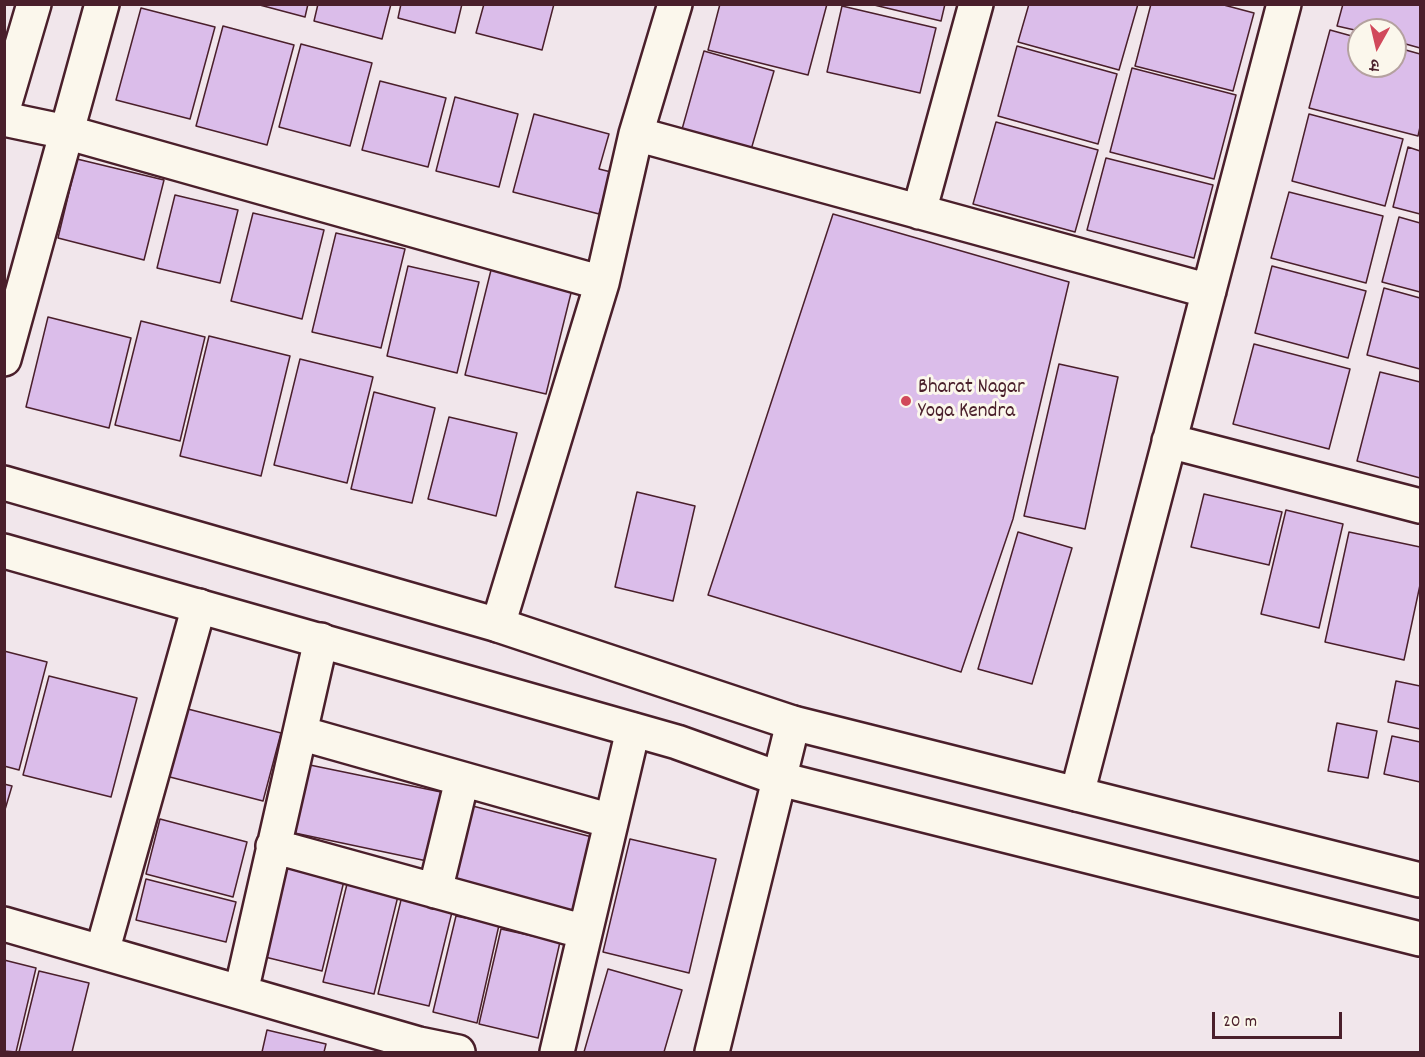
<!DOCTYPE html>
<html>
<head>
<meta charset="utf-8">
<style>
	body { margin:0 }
	#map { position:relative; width:1425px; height:1057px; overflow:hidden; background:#f1e6eb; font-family:Dekko,"Playpen Sans Deva",sans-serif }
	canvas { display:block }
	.frame { position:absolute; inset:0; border:6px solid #4a1f2b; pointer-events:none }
	.north { position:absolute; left:1347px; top:18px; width:60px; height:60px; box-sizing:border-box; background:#fbf7ec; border:2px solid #b4a19f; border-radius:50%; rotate:188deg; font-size:16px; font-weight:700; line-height:24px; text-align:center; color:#4a1f2b }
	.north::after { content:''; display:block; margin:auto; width:21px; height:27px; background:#d1495b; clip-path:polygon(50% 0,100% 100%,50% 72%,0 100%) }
	.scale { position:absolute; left:1212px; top:1012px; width:130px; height:27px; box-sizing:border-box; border:3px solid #4a1f2b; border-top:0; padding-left:8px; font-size:18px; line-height:21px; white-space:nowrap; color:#4a1f2b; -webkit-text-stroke:4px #fbf7ec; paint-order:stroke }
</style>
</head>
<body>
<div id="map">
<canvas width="1425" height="1057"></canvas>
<div class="frame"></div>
<div class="north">उ</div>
<div class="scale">20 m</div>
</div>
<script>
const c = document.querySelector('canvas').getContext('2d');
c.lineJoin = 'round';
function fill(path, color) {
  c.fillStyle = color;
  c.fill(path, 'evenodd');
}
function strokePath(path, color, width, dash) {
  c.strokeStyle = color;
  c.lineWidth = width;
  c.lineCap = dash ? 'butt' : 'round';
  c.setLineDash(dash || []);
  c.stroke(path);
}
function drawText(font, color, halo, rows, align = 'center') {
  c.font = font + ' Dekko,sans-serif';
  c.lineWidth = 6;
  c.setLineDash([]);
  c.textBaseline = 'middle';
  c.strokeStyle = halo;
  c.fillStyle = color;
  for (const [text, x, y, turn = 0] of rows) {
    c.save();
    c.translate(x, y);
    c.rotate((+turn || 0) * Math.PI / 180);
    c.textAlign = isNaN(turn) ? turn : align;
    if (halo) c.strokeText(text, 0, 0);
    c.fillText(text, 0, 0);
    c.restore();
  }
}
const building = new Path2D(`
	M 256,4 L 308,4 L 305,17 Z
	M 318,4 L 391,4 L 382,39 L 314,21 Z
	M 401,4 L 462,4 L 455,33 L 398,18 Z
	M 484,4 L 554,4 L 542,50 L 476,33 Z
	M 720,4 L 827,4 L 808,75 L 708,50 Z
	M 870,4 L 945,4 L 941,21 Z
	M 1029,4 L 1138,4 L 1119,70 L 1018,42 Z
	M 1151,4 L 1220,4 L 1254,13 L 1233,91 L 1135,66 Z
	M 1343,4 L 1420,4 L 1420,48 L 1395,41 L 1395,30 L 1359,31 L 1337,26 Z
	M 842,6 L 936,28 L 920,93 L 827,72 Z
	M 141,8 L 215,27 L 190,119 L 116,100 Z
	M 223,26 L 294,45 L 267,145 L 196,126 Z
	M 1330,30 L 1359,38 L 1359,66 L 1395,66 L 1395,47 L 1420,54 L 1420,127 L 1418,136 L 1309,108 Z
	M 301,44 L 372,63 L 350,146 L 279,127 Z
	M 1017,46 L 1117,74 L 1098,144 L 998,116 Z
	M 704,51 L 774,71 L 748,160 L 679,140 Z
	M 1132,68 L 1236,95 L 1214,179 L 1110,152 Z
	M 380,81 L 446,98 L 428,167 L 362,150 Z
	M 455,97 L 518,114 L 499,187 L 436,171 Z
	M 534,114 L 609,134 L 599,169 L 611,172 L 599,214 L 513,192 Z
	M 1309,114 L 1403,139 L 1385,206 L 1292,181 Z
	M 996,122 L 1098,150 L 1075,232 L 973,204 Z
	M 1408,147 L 1420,151 L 1420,214 L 1393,207 Z
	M 1106,158 L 1213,185 L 1194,258 L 1087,230 Z
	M 77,159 L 164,180 L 144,260 L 58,238 Z
	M 1289,192 L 1383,216 L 1366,283 L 1271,258 Z
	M 175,195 L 238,210 L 220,283 L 157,268 Z
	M 253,213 L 324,230 L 302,319 L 231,301 Z
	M 833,214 L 1069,282 L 1013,519 L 961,672 L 708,595 Z
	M 1399,217 L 1420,223 L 1420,292 L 1382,282 Z
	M 336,233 L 405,249 L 381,348 L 312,332 Z
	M 408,266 L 479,282 L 457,373 L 387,356 Z
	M 492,266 L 573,285 L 546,394 L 465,375 Z
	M 1272,266 L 1366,291 L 1348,358 L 1255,333 Z
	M 1384,288 L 1420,298 L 1420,369 L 1367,355 Z
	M 48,317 L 131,338 L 109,428 L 26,407 Z
	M 141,321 L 205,337 L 180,441 L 115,425 Z
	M 209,336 L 290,356 L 261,476 L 180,456 Z
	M 1254,344 L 1350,369 L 1329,449 L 1233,424 Z
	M 300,359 L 373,377 L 347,483 L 274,465 Z
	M 1059,364 L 1118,377 L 1085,529 L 1024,516 Z
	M 1380,372 L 1420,382 L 1420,478 L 1357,461 Z
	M 374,392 L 435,408 L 412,503 L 351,489 Z
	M 449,417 L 517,433 L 496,516 L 428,499 Z
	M 637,492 L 695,506 L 673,601 L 615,587 Z
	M 1204,494 L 1282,512 L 1269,565 L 1191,547 Z
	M 1286,510 L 1343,524 L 1319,628 L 1261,614 Z
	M 1018,532 L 1072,548 L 1032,684 L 978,669 Z
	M 1349,532 L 1420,547 L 1420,585 L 1404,660 L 1325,642 Z
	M 4,651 L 47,662 L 19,770 L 4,766 Z
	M 49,676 L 137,698 L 111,797 L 23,775 Z
	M 1396,681 L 1420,686 L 1420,729 L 1388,722 Z
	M 184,708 L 281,733 L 263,801 L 166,776 Z
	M 1337,723 L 1377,731 L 1368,778 L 1328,771 Z
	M 1392,736 L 1420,742 L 1420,782 L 1384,774 Z
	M 305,764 L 441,792 L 427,861 L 290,832 Z
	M 4,784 L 12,786 L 4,813 Z
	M 465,804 L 592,837 L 572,911 L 445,878 Z
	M 160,819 L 247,842 L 233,897 L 146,874 Z
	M 630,839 L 716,859 L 689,973 L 603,952 Z
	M 282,866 L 344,881 L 322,971 L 261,956 Z
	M 146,879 L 236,902 L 226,942 L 136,920 Z
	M 348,880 L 399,892 L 374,994 L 323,982 Z
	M 402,896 L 453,908 L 429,1006 L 378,994 Z
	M 456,916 L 499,925 L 477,1023 L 433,1012 Z
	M 501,929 L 560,942 L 538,1038 L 479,1024 Z
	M 4,960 L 36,968 L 16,1052 L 4,1051 Z
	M 608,969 L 682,990 L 664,1052 L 584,1052 Z
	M 39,971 L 89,983 L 72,1052 L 19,1052 Z
	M 267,1030 L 326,1044 L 324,1052 L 262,1052 Z`);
fill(building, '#dbbdea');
strokePath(building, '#4a1f2b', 1.5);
const minor = new Path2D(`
	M 4,119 L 66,132 L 602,283
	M 636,134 L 1209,291
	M 919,212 L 976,4
	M 1169,441 L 1420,506
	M 498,625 L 602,283 L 636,134 L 675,4
	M 300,733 L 611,821
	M 1077,794 L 1284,4
	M 273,846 L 585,932
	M 435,891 L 462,780
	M 4,924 L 419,1044 L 458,1052
	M 102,952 L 199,606
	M 241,992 L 321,640
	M 557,1052 L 633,730
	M 712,1052 L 793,723`);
const tertiary = new Path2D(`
	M 4,106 L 34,4
	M 4,359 L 102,4
	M 4,483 L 498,625 L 793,723 L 1420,880
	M 4,551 L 677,742 L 780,779 L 1420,939`);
strokePath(minor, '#4a1f2b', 38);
strokePath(tertiary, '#4a1f2b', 38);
strokePath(minor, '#fbf7ec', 33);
strokePath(tertiary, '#fbf7ec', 33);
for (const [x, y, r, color] of [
	[906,401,6,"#d1495b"]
]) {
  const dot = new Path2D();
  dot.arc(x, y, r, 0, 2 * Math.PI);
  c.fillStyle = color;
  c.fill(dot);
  strokePath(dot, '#fbf7ec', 2);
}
drawText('21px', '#4a1f2b', '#fbf7ec', [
	["Bharat Nagar",918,389],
	["Yoga Kendra",918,413]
], 'left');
</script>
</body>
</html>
